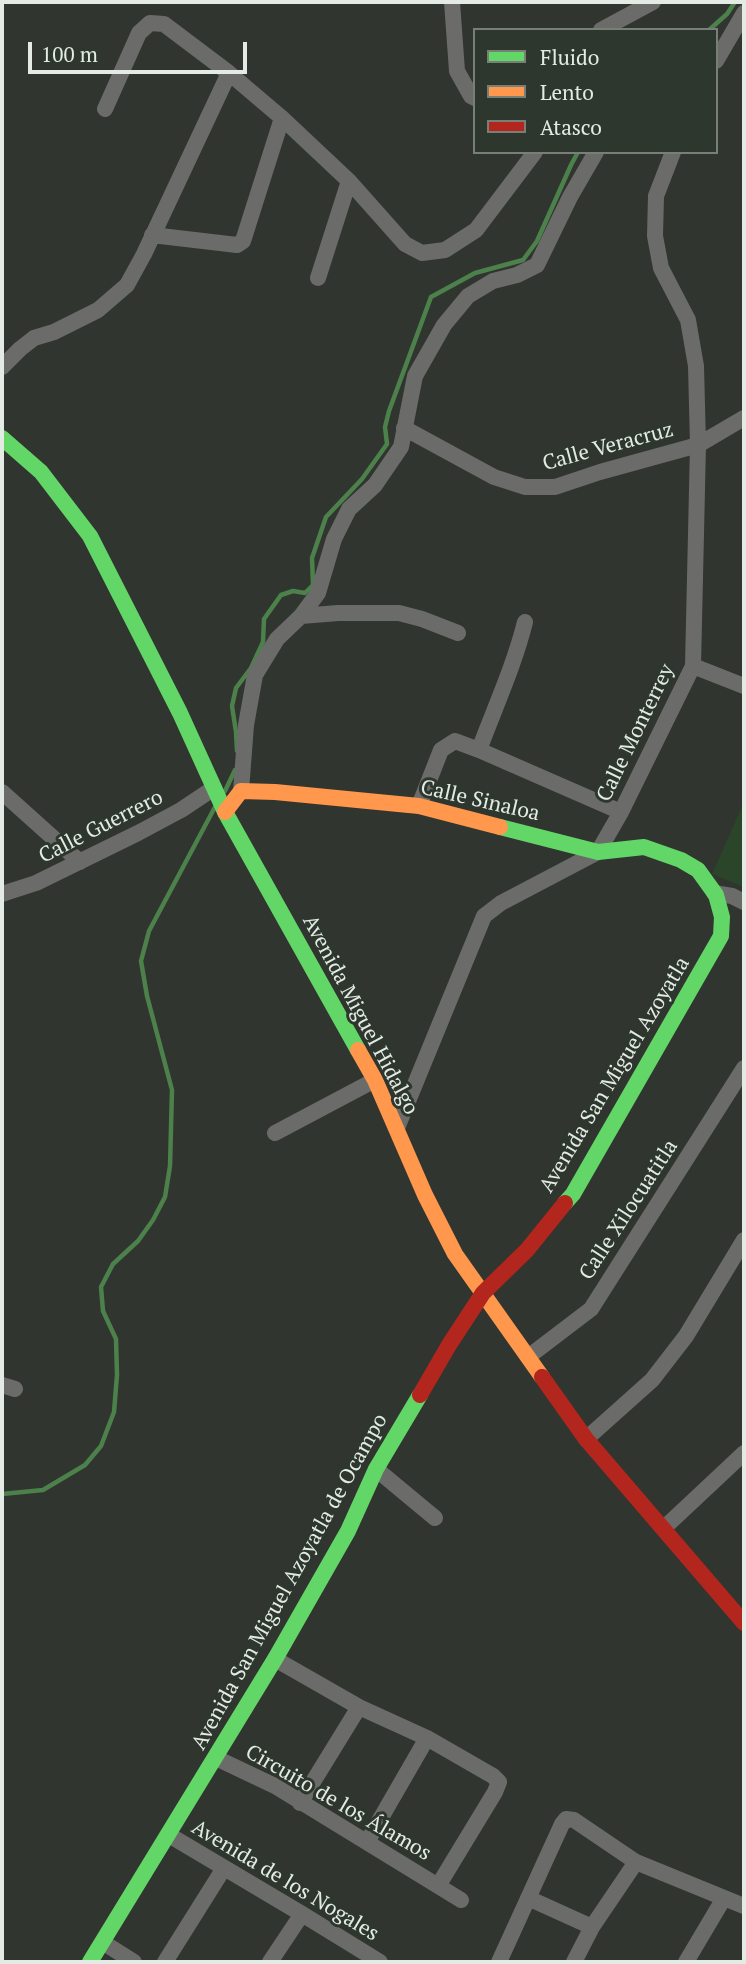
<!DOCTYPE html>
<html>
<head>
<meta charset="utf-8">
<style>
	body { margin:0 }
	#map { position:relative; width:746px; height:1964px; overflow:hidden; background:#30352f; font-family:"PT Serif",serif }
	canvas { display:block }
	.frame { position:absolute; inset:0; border:4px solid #e4eae4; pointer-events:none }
	.legend { position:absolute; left:473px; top:28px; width:245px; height:126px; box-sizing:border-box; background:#2e372d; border:2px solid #777f76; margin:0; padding:9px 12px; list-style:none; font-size:21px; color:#e4eae4 }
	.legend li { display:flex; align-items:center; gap:14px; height:35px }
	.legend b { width:35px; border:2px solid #777f76 }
	.scale { position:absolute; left:28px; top:42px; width:219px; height:32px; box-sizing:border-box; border:4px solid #e4eae4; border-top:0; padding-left:9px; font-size:21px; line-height:24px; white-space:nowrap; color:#e4eae4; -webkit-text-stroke:5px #2e372d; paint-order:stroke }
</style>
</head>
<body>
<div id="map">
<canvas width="746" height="1964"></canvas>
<div class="frame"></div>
<ul class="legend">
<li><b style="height:9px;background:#63d668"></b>Fluido</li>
<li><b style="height:9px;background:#ff974d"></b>Lento</li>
<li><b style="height:9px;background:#b3261e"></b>Atasco</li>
</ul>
<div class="scale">100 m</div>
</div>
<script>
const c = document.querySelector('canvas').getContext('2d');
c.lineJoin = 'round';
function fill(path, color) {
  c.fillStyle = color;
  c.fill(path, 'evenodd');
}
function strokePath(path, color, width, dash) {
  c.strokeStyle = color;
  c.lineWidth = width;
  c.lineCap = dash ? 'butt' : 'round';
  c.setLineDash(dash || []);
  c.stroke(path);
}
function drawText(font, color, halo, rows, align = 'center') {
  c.font = font + ' "PT Serif",serif';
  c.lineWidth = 6;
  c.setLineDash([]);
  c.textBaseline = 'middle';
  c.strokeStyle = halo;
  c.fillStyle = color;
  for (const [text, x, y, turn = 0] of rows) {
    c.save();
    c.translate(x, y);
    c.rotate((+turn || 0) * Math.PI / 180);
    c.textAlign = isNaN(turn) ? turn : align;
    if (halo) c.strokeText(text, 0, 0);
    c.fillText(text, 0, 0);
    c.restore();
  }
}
fill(new Path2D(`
	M 744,802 L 744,887 L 712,874 Z`), '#2a4529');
strokePath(new Path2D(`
	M 709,30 L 727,14 L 735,2
	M 237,751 L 236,732 L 232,706 L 236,688 L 251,668 L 263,642 L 264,619 L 281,595 L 293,591 L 305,593 L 313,585 L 312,558 L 326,517 L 362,479 L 387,444 L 385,427 L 389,411 L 431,297 L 475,273 L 523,260 L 537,241 L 571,165 L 578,152
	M 225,791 L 235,770
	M 2,1494 L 43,1490 L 85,1465 L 101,1446 L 114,1412 L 117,1375 L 116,1339 L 103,1311 L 101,1287 L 113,1264 L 138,1241 L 153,1220 L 165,1197 L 170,1166 L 172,1090 L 147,996 L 141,961 L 149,931 L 215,807`), '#4c814b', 4.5);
strokePath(new Path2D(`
	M 452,2 L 457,71 L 471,96 L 475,98
	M 601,30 L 653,2
	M 716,61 L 744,13
	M 105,109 L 139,33 L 150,23 L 164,24 L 229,73 L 282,118 L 349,181 L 405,244 L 422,253 L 445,250 L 476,230 L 535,152
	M 152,235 L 237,245 L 243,241 L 282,118
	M 318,278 L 349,181
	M 2,367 L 20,349 L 34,338 L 54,332 L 98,310 L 127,285 L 144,254 L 229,73
	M 404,428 L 494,477 L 525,487 L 555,487 L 600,472 L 698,445 L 744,418
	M 301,616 L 338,613 L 399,613 L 422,619 L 458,633
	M 693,666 L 744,686
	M 479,750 C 495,707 514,666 525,622
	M 241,791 L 246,725 L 255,675 L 277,639 L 301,616 L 318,593 L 334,539 L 349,509 L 375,485 L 401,447 L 415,376 L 444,325 L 468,296 L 493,281 L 517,275 L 537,265 L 570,197 L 596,152
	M 2,792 L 80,862
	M 419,806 L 441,750 L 455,741 L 479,750 L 621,812
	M 714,893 L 732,896 L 744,902
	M 2,894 L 36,883 L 138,833 L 181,810 L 214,788
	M 397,1128 L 484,916 L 501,903 L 598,852 L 621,812 L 693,666 L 698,445 L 696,366 L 688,320 L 661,268 L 655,236 L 656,196 L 673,152
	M 275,1133 L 375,1080
	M 528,1357 L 591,1309 L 744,1068
	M 2,1385 L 15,1389
	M 586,1439 L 652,1380 L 686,1336 L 744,1240
	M 376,1469 L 435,1518
	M 664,1528 L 744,1453
	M 275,1659 L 359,1707 L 427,1738 L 493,1776 L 499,1782 L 495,1792 L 438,1886
	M 216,1758 L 275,1786 L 461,1900
	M 300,1803 L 359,1707
	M 169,1835 L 302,1914 L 380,1962
	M 367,1842 L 427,1738
	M 528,1898 L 592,1927
	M 104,1943 L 134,1962
	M 165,1962 L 224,1868
	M 270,1962 L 302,1914
	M 499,1962 L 562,1824 L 566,1819 L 574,1820 L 636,1862 L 744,1906
	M 574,1962 L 592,1927 L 636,1862
	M 686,1962 L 724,1898`), '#6b6c6a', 16);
strokePath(new Path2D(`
	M 2,438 L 41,472 L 90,536 L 180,713 L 225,812 L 358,1050
	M 500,827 L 598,852 L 644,847 L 681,860 L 698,870 L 716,895 L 722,917 L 721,936 L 573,1194 L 565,1203
	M 90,1962 L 275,1659 L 348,1531 L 376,1469 L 420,1395`), '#63d668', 16);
strokePath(new Path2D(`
	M 225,812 L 241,791 L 275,792 L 419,806 L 500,827
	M 358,1050 L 375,1080 L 425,1195 L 455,1254 L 542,1377`), '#ff974d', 16);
strokePath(new Path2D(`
	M 542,1377 L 586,1439 L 744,1623
	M 420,1395 L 449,1345 L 483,1293 L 527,1250 L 565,1203`), '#b3261e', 16);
drawText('21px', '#e4eae4', '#2e372d', [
	["Calle Veracruz",608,447,-15],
	["Calle Monterrey",636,733,-64],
	["Calle Sinaloa",480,801,13],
	["Calle Guerrero",101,827,-27],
	["Avenida Miguel Hidalgo",360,1015,62],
	["Avenida San Miguel Azoyatla",615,1075,-59],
	["Calle Xilocuatitla",629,1210,-57],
	["Avenida San Miguel Azoyatla de Ocampo",290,1582,-61],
	["Circuito de los Álamos",338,1803,30],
	["Avenida de los Nogales",285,1881,31]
]);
</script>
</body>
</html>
